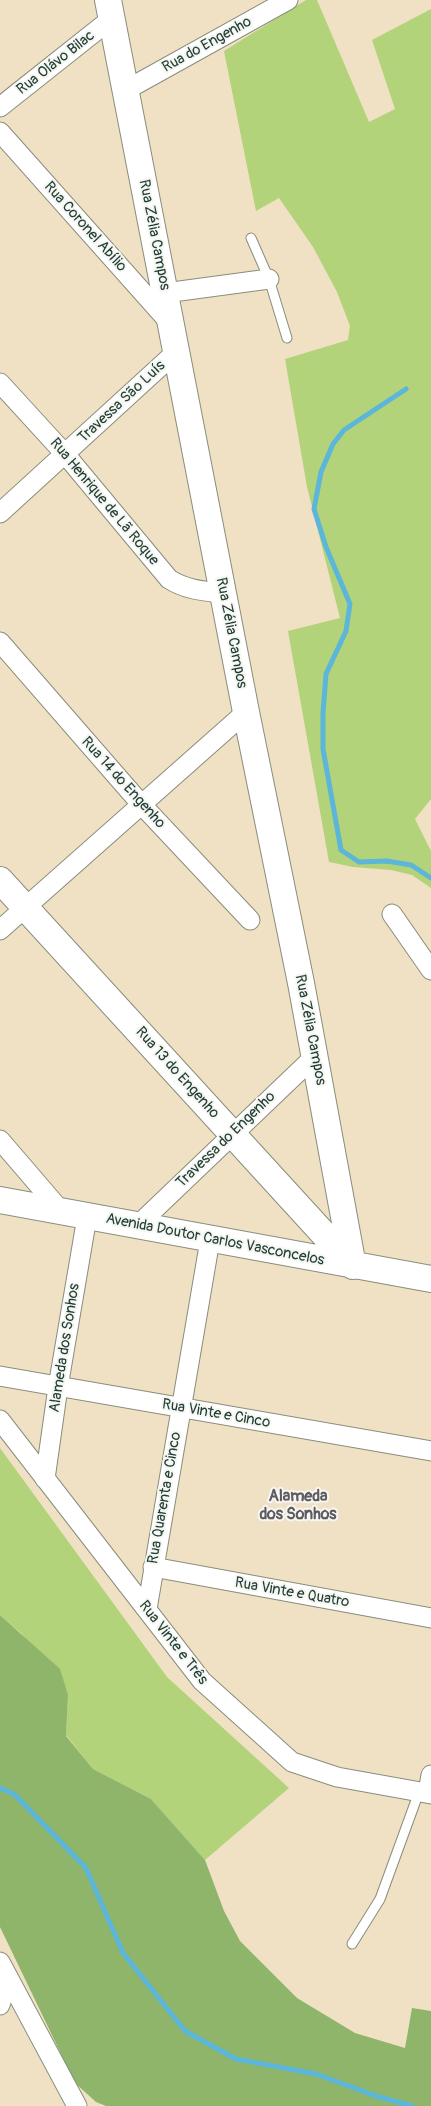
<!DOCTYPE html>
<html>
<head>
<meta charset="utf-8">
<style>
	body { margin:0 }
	canvas { display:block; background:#f0e0c4 }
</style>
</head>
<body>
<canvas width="431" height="2106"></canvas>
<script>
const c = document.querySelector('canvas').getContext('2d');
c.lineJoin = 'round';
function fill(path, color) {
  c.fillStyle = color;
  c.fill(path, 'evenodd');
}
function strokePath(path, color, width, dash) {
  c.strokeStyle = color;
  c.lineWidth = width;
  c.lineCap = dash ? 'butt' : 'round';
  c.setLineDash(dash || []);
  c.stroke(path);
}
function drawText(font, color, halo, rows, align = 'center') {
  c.font = font + ' Pangolin,sans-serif';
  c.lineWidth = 4;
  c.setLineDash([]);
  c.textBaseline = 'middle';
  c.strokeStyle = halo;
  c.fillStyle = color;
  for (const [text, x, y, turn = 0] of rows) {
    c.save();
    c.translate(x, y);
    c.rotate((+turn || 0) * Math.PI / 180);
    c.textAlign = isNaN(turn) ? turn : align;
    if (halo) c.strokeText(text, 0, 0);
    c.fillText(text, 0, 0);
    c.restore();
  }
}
fill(new Path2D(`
	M 306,0 L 317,0 L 369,122 L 395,109 L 372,40 L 431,9 L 431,799 L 415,819 L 431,851 L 431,888 L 412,875 L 391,870 L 353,867 L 329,862 L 288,631 L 340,618 L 307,487 L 285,359 L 348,340 L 350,326 L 337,292 L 313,247 L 279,198 L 256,211 L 224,51 Z
	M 0,1448 L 167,1677 L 289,1788 L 205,1860 L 151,1799 L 93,1769 L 66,1735 L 68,1695 L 22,1634 L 0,1615 Z`), '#b3d37a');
fill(new Path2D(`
	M 0,1615 L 60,1669 L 68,1695 L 66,1736 L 93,1769 L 151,1799 L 205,1860 L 224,1911 L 240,1941 L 297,1998 L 355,2033 L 405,2048 L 412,2008 L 431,2011 L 431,2106 L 106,2106 L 96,2102 L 75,2083 L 0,1927 Z`), '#8eb56a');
strokePath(new Path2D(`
	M 406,389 L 344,430 L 333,444 L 321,472 L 314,509 L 326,547 L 350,604 L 346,631 L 326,674 L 323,713 L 323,749 L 341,850 L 359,862 L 387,861 L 411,865 L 431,878
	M 0,1788 L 14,1794 L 86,1868 L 123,1953 L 185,2031 L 236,2059 L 316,2074 L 376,2096 L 412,2106`), '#5bb6d9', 5);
const lane = new Path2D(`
	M 251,238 L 269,279 L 287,338
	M 352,1944 L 380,1899 L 419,1792`);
const street = new Path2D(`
	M 126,90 L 288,0
	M 0,107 L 111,19
	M 0,132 L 170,323
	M 165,293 L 269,279
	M 0,383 L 65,454 L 169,579 C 186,590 204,591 223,593
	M 0,513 L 176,352
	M 0,642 L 141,804 L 250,920
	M 392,914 L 431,970
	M 0,930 L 246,712
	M 0,1140 L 61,1211
	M 138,1225 L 315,1056
	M 0,1376 L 431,1451
	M 0,1420 L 202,1681 L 292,1762 L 337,1777 L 431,1794
	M 45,1479 L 58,1387 L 87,1217
	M 153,1567 L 431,1618
	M 147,1609 L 210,1240
	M 428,1793 L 431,1775
	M 0,1962 L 77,2106
	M 0,2005 L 8,1979`);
const secondary = new Path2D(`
	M 108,0 L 246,712 L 301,983 L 353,1266
	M 0,880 L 353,1266
	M 0,1200 L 431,1279`);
strokePath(lane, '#888e7c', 11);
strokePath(street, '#888e7c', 21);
strokePath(secondary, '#888e7c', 28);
strokePath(lane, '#fff', 9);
strokePath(street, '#fff', 19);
strokePath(secondary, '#fff', 26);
drawText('15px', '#1f3d34', '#f6f6f2', [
	["Rua do Engenho",207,45,-29],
	["Rua Olávo Bilac",56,63,-38],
	["Rua Coronel Abílio",85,227,48],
	["Rua Zélia Campos",154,235,79],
	["Travessa São Luís",122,402,-43],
	["Rua Henrique de Lã Roque",104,502,50],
	["Rua Zélia Campos",231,633,79],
	["Rua 14 do Engenho",123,783,48],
	["Rua Zélia Campos",310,1030,79],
	["Rua 13 do Engenho",177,1073,48],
	["Travessa do Engenho",226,1140,-44],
	["Avenida Doutor Carlos Vasconcelos",215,1240,11],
	["Alameda dos Sonhos",65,1348,-81],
	["Rua Vinte e Cinco",216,1414,10],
	["Rua Quarenta e Cinco",165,1498,-80],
	["Rua Vinte e Quatro",292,1593,10],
	["Rua Vinte e Três",173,1643,52]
]);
drawText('bold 16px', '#5e5a60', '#f6f6f2', [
	["Alameda",298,1497],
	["dos Sonhos",298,1515]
]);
</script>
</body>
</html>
